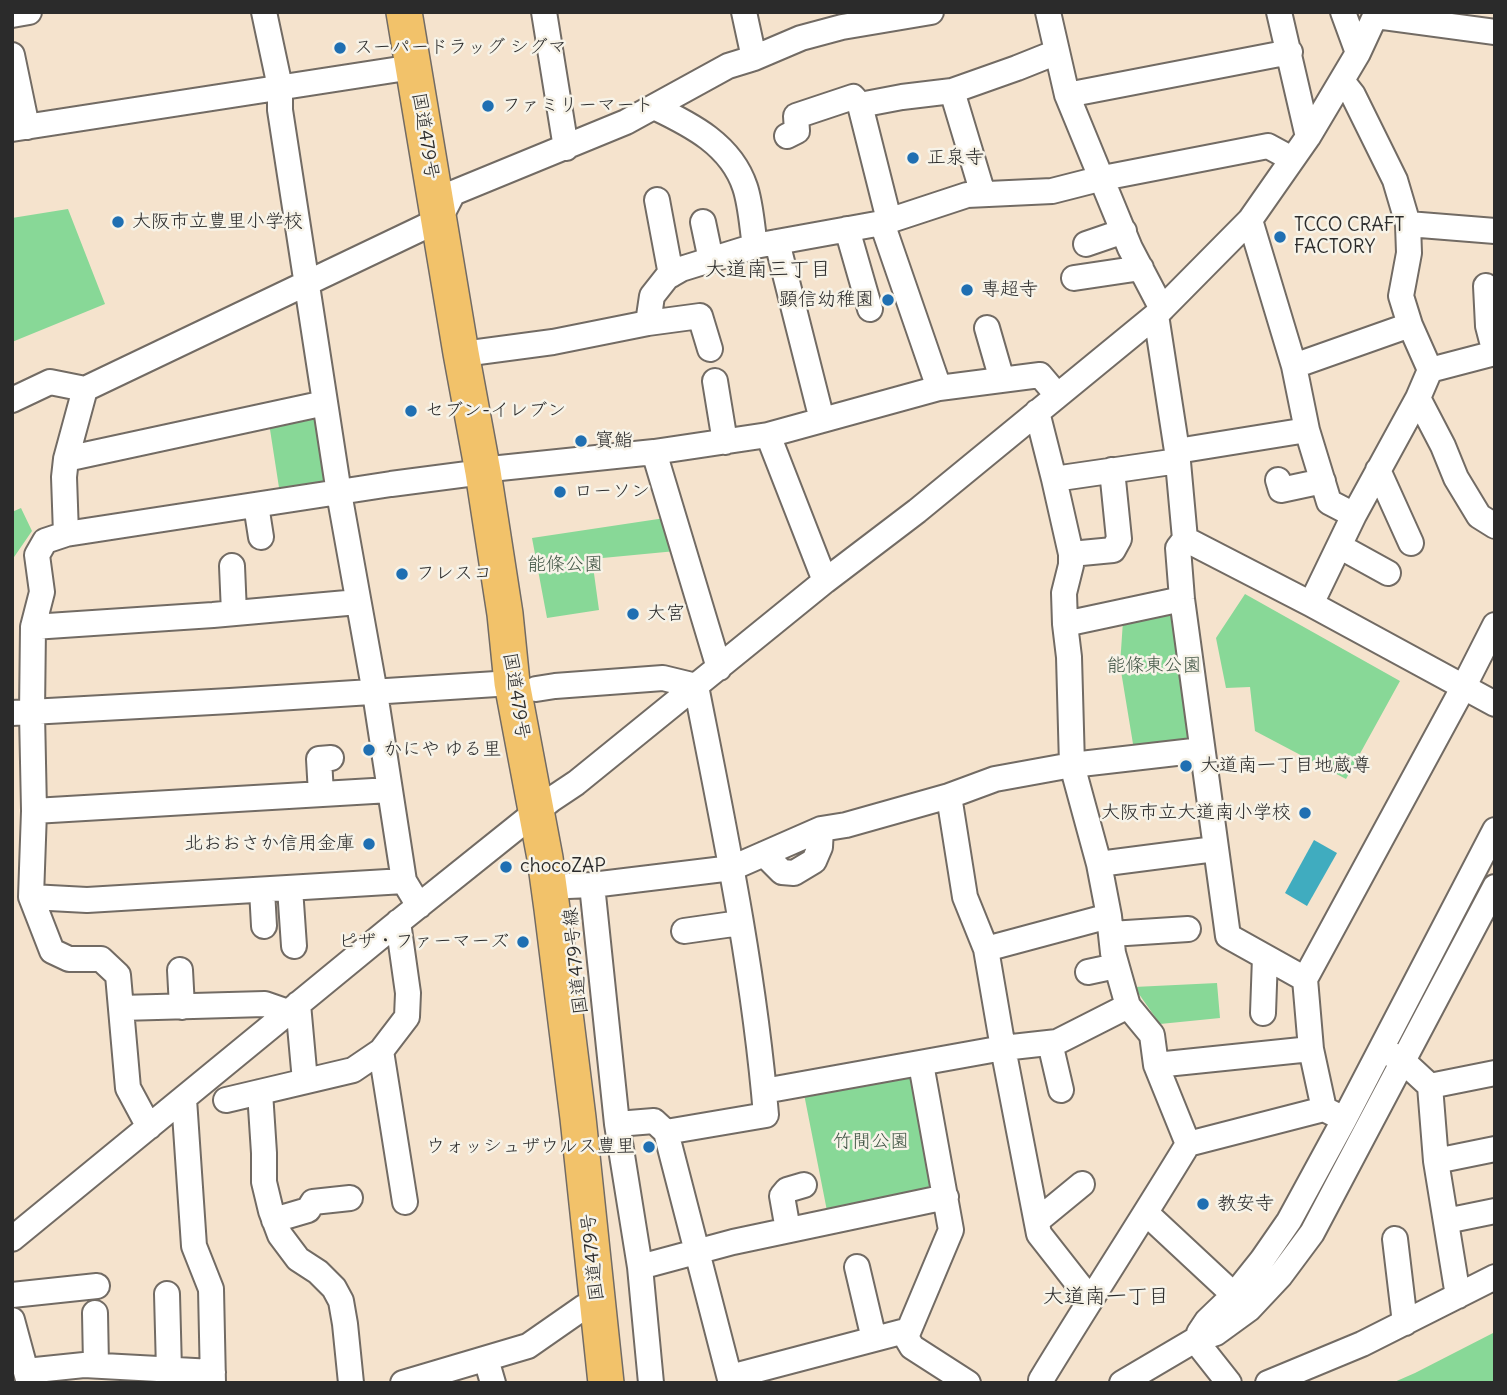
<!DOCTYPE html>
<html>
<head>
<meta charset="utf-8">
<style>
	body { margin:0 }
	#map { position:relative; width:1507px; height:1395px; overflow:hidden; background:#f5e3cd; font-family:Delius,sans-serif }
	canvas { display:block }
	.frame { position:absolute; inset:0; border:14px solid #2b2b2b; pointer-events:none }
</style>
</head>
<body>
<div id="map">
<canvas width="1507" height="1395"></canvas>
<div class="frame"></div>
</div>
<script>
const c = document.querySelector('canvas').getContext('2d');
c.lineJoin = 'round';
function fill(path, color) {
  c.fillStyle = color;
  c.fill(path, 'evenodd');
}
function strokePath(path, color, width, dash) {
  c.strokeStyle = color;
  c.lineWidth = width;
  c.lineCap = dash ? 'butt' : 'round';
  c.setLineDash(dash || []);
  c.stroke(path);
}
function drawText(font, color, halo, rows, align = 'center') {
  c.font = font + ' Delius,"Klee One",sans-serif';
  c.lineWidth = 5;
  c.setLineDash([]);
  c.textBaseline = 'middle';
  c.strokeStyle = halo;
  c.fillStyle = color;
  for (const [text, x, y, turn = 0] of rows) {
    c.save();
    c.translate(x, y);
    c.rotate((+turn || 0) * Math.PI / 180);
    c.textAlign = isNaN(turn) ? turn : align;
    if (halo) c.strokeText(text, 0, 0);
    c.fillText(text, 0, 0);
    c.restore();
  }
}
fill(new Path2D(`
	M 68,209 L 105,304 L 12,342 L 12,218 Z
	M 317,412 L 329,484 L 280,494 L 269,423 Z
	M 21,508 L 32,531 L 12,560 L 12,512 Z
	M 665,518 L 676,551 L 592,559 L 599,610 L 547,618 L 532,538 Z
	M 1245,594 L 1400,681 L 1346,779 L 1255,731 L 1250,687 L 1226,688 L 1216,638 Z
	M 1174,608 L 1196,738 L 1134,750 L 1120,665 L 1123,621 Z
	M 1217,983 L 1220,1018 L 1160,1024 L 1134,987 Z
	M 909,1074 L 916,1079 L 937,1189 L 828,1216 L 804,1094 Z
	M 1495,1332 L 1495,1383 L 1392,1383 L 1415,1373 Z`), '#88d897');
fill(new Path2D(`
	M 1314,840 L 1337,853 L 1307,906 L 1285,893 Z`), '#40acbf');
const minor = new Path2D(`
	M 264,12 L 280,87 L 280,110 L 339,493 L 375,693 L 404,881 L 419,906
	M 544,12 L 566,148
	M 744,12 L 754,58
	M 1048,12 L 1067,95 L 1130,248 L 1162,309
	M 1279,12 L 1308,137
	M 1343,12 L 1358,53
	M 12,15 L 29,12
	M 1376,16 L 1495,32
	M 12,55 L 27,127
	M 952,91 L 983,194
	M 1067,95 L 1290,52
	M 860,105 L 889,220
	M 654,107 C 692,125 731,145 745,187 C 751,205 752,227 755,246
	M 12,129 L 413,67
	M 787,136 L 797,131 L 796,116 L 853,97 L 860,105 L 902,97 L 952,91 L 1017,68 L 1057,52
	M 657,200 L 671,275
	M 1250,220 L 1294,366 L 1307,430 L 1329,502 L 1354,515
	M 703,222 L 711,260
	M 882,223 L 939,388
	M 1408,224 L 1495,231
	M 847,229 L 870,309
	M 777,242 L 822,420
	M 1086,244 L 1124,231
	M 1074,278 L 1141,268
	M 1486,286 L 1488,326 L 1495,353
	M 1156,315 L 1177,451 L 1185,539 L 1311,604 L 1495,704
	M 648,323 L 700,316 L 710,349
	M 987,328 L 1002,380
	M 478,352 L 553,342 L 648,323 L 652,296 L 667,277 L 681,269 L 755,246 L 882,223 L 967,195 L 1052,191 L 1103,178 L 1268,146 L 1292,159
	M 1294,366 L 1410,325
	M 1430,370 L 1495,353
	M 715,381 L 725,442
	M 1418,398 L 1443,446 L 1456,478 L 1479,516 L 1495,526
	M 12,400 L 50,382 L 85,389 L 439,220 L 453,193 L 626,122 L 728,66 L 754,58 L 801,38 L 842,27 L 931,12
	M 1037,412 L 1054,479 L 1071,554 L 1071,565 L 1064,593 L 1065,624 L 1069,657 L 1072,765 L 1099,864 L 1109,916 L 1113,953 L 1128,1006 L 1152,1035 L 1156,1065 L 1188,1144
	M 768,435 L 825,581
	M 1177,451 L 1307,430
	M 654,452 L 719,668
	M 66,459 L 325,403
	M 1378,470 L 1411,543
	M 1054,479 L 1178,461
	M 1278,480 L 1281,490 L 1323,481
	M 256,505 L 261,537
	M 66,534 L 64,477 L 66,459 L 85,389
	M 1185,539 L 1178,548 L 1182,599 L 1228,936 L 1305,979
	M 1339,546 L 1388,573
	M 1071,554 L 1113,550 L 1119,539 L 1112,470
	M 232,566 L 234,613
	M 1311,604 L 1354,515 L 1418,398 L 1430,370 L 1410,325 L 1401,296 L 1409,253 L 1408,224 L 1395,180 L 1353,95 L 1342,81
	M 1065,624 L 1182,599
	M 33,627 L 213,615 L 358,602
	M 536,689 L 555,686 L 663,678 L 696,686 C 724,828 754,970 766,1115 L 666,1132
	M 12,713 L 230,701 L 512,683
	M 321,794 L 319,759 L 331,758
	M 949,796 L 965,897 L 986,949 L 1003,1048 L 1039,1234 L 1090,1299
	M 34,811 L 390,790
	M 764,854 L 782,872 L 794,873 L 814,861 L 820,847 L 821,829
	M 1099,864 L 1215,849
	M 592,885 L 617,1124 L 640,1267 L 651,1383
	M 568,886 L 592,885 L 732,868 L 821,829 L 846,825 L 949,796 L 995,779 L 1072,765 L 1202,750
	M 290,888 L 294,946
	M 262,890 L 264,926
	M 31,897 L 87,900 L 404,881
	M 684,931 L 740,923
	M 1111,934 L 1188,929
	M 986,949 L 1109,916
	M 180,970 L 182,1007
	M 1088,972 L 1116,966
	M 298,1004 L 305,1081
	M 121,1008 L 265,1004 L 288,1012
	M 1263,1013 L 1265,957
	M 1050,1043 L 1061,1090
	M 381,1051 L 405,1202
	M 1389,1053 L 1403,1061 L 1430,1086 L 1436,1161 L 1458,1296
	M 921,1064 L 951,1230 L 906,1337 L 912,1347 L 968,1383
	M 1156,1065 L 1311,1049
	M 1430,1086 L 1495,1073
	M 764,1091 L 1003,1048 L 1057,1042 L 1128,1006
	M 260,1092 L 264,1153 L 264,1182 L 271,1211 L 280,1235 L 298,1259 L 318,1272 L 334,1288 L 341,1301 L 345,1324 L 351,1383
	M 184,1099 L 194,1246 L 211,1289 L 213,1383
	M 226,1100 L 353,1070 L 381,1051 L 407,1017 L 408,993 L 398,922
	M 1324,1109 L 1311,1049 L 1305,979 L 1463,688 L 1495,625
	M 617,1124 L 654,1121 L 666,1132 L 731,1383
	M 149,1127 L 128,1088 L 118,975 L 101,959 L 69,959 L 52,951 L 31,897 L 34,811 L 32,713 L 33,627 L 42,592 L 37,555 L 45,541 L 66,534 L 391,484 L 483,472 L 500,468 L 654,452 L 768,435 L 939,388 L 1040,375 L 1057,395
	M 1436,1161 L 1495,1149
	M 1146,1213 L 1234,1295
	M 274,1220 L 308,1210 L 313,1202 L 350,1198
	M 1037,1221 L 1082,1184
	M 1446,1221 L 1495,1211
	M 788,1230 L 782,1196 L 787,1190 L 804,1185
	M 12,1239 L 391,928 L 552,799 L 576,783 L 825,581 L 917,511 L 1156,315 L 1250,220 L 1308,137 L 1358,53 L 1377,12
	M 1395,1239 L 1405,1323
	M 640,1267 L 733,1242 L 946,1197
	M 857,1267 L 874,1339
	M 167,1294 L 169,1370
	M 12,1295 L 97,1286
	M 95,1313 L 96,1365
	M 12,1320 L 29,1383
	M 1199,1333 L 1207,1321 L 1234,1295 L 1262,1260 L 1289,1221 L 1344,1120 L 1495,830
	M 1195,1340 L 1229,1383
	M 486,1359 L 493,1383
	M 26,1371 L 84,1365 L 213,1372
	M 730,1377 L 909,1330
	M 403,1383 L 528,1346 L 584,1307
	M 1042,1383 L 1041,1380 C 1089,1301 1140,1223 1188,1144 L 1324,1109 L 1338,1116
	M 1122,1383 L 1195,1340 L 1216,1333 L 1249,1309 L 1280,1276 L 1312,1233 L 1495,887
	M 1268,1383 L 1362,1344 L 1495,1277`);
const highway = new Path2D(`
	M 404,12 L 461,353 L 483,472 L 505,614 L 512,683 L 545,858 L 552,909 L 578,1118 L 606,1383`);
strokePath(minor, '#726b64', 28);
strokePath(highway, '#726b64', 38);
strokePath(minor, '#fff', 24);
strokePath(highway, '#f2c26a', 35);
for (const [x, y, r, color] of [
	[340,48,7,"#1f6fb2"],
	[488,106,7,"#1f6fb2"],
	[913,158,7,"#1f6fb2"],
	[118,222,7,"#1f6fb2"],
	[1280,237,7,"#1f6fb2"],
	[967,290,7,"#1f6fb2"],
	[888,300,7,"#1f6fb2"],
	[411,411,7,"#1f6fb2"],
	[581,441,7,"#1f6fb2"],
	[560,492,7,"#1f6fb2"],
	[402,574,7,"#1f6fb2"],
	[633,614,7,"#1f6fb2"],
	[369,750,7,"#1f6fb2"],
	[1186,766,7,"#1f6fb2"],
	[1305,813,7,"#1f6fb2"],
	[369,844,7,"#1f6fb2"],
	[506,867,7,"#1f6fb2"],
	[523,942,7,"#1f6fb2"],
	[649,1147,7,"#1f6fb2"],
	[1203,1204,7,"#1f6fb2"]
]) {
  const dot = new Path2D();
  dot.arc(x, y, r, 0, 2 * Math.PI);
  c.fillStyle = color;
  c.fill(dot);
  strokePath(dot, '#f7f3e8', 2.5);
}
drawText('19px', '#2b2b2b', '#f7f3e8', [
	["スーパードラッグ シグマ",354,48],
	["ファミリーマート",502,106],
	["正泉寺",927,158],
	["大阪市立豊里小学校",132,222],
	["TCCO CRAFT",1294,226],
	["FACTORY",1294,248],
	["専超寺",981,290],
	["顕信幼稚園",874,300,"right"],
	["セブン-イレブン",425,411],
	["寳鮨",595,441],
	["ローソン",574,492],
	["フレスコ",416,574],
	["大宮",647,614],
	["かにや ゆる里",383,750],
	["大道南一丁目地蔵尊",1200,766],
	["大阪市立大道南小学校",1291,813,"right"],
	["北おおさか信用金庫",355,844,"right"],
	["chocoZAP",520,867],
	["ピザ・ファーマーズ",509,942,"right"],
	["ウォッシュザウルス豊里",635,1147,"right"],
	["教安寺",1217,1204]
], 'left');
drawText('19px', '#2b2b2b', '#f7f3e8', [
	["国道479号",425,136,81],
	["国道479号",516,696,81],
	["国道479号線",576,961,-96],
	["国道479号",593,1257,-96]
]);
drawText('19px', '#425646', '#f7f3e8', [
	["能條公園",565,565],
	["能條東公園",1154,666],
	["竹間公園",871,1142]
]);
drawText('21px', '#2b2b2b', '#f7f3e8', [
	["大道南三丁目",768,270],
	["大道南一丁目",1106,1297]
]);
</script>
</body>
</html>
